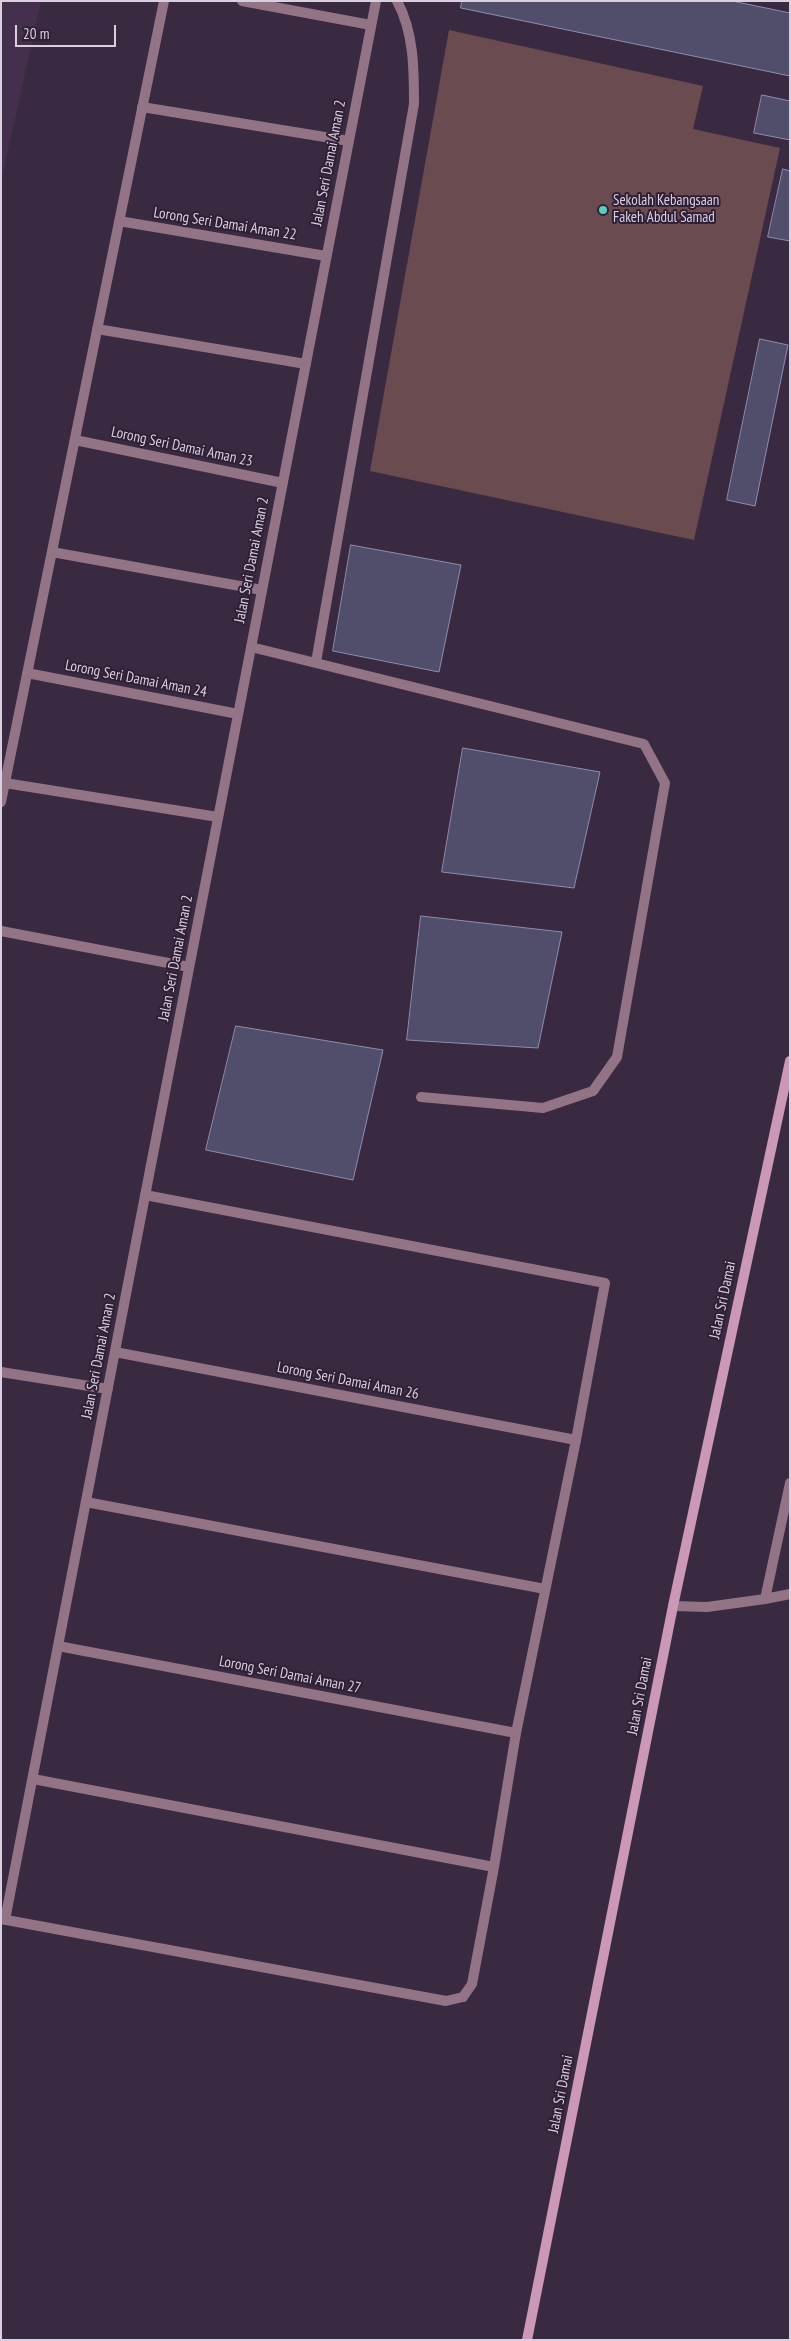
<!DOCTYPE html>
<html>
<head>
<meta charset="utf-8">
<style>
	body { margin:0 }
	#map { position:relative; width:791px; height:2341px; overflow:hidden; background:#3a2a41; font-family:"PT Sans Narrow",sans-serif }
	canvas { display:block }
	.frame { position:absolute; inset:0; border:2px solid #dacfdf; pointer-events:none }
	.scale { position:absolute; left:15px; top:25px; width:101px; height:22px; box-sizing:border-box; border:2px solid #dacfdf; border-top:0; padding-left:6px; font-size:15px; line-height:18px; white-space:nowrap; color:#dacfdf; -webkit-text-stroke:4px #302037; paint-order:stroke }
</style>
</head>
<body>
<div id="map">
<canvas width="791" height="2341"></canvas>
<div class="frame"></div>
<div class="scale">20 m</div>
</div>
<script>
const c = document.querySelector('canvas').getContext('2d');
c.lineJoin = 'round';
function fill(path, color) {
  c.fillStyle = color;
  c.fill(path, 'evenodd');
}
function strokePath(path, color, width, dash) {
  c.strokeStyle = color;
  c.lineWidth = width;
  c.lineCap = dash ? 'butt' : 'round';
  c.setLineDash(dash || []);
  c.stroke(path);
}
function drawText(font, color, halo, rows, align = 'center') {
  c.font = font + ' "PT Sans Narrow",sans-serif';
  c.lineWidth = 4;
  c.setLineDash([]);
  c.textBaseline = 'middle';
  c.strokeStyle = halo;
  c.fillStyle = color;
  for (const [text, x, y, turn = 0] of rows) {
    c.save();
    c.translate(x, y);
    c.rotate((+turn || 0) * Math.PI / 180);
    c.textAlign = isNaN(turn) ? turn : align;
    if (halo) c.strokeText(text, 0, 0);
    c.fillText(text, 0, 0);
    c.restore();
  }
}
fill(new Path2D(`
	M 1,1 L 41,1 L 1,182 Z`), '#44304d');
fill(new Path2D(`
	M 449,30 L 703,86 L 693,129 L 780,148 L 694,540 L 370,471 Z`), '#6a4b50');
const building = new Path2D(`
	M 462,1 L 732,1 L 790,13 L 790,76 L 461,8 Z
	M 762,95 L 790,101 L 790,140 L 754,133 Z
	M 783,169 L 790,171 L 790,241 L 768,237 Z
	M 760,339 L 788,345 L 755,506 L 727,500 Z
	M 351,545 L 461,565 L 439,672 L 333,651 Z
	M 463,748 L 600,772 L 574,888 L 442,872 Z
	M 421,916 L 562,932 L 538,1048 L 407,1040 Z
	M 236,1026 L 383,1050 L 353,1180 L 206,1150 Z`);
fill(building, '#514e6b');
strokePath(building, '#8f8dad', 1);
strokePath(new Path2D(`
	M 142,107 L 349,141
	M 97,329 L 306,364
	M 52,552 L 262,590
	M 251,647 L 644,744 L 665,783 L 617,1057 L 593,1091 L 543,1108 L 421,1097
	M 316,662 L 414,104 C 414,70 414,32 397,1
	M 5,783 L 218,817
	M 145,1195 L 605,1283 L 576,1440 L 516,1733 L 494,1867 L 472,1984 L 463,1997
	M 86,1502 L 545,1589
	M 33,1779 L 494,1867`), '#937386', 10);
strokePath(new Path2D(`
	M 242,1 L 371,25
	M 119,221 L 326,256
	M 75,440 L 283,483
	M 27,673 L 238,714
	M 1,802 L 164,1
	M 1,931 L 189,967
	M 115,1352 L 576,1440
	M 1,1372 L 108,1389
	M 765,1599 L 790,1594
	M 673,1606 L 707,1607 L 765,1599 L 790,1483
	M 58,1646 L 516,1733
	M 1,1919 L 446,2001 L 463,1997
	M 5,1920 L 376,1`), '#937386', 10);
strokePath(new Path2D(`
	M 527,2340 L 673,1606 L 790,1061`), '#cb98b7', 10);
for (const [x, y, r, color] of [
	[603,210,5,"#5bcebb"]
]) {
  const dot = new Path2D();
  dot.arc(x, y, r, 0, 2 * Math.PI);
  c.fillStyle = color;
  c.fill(dot);
  strokePath(dot, '#302037', 2);
}
drawText('15px', '#dacfdf', '#302037', [
	["Jalan Seri Damai Aman 2",329,163,-79],
	["Lorong Seri Damai Aman 22",225,224,9],
	["Lorong Seri Damai Aman 23",182,447,12],
	["Jalan Seri Damai Aman 2",252,560,-79],
	["Lorong Seri Damai Aman 24",136,679,11],
	["Jalan Seri Damai Aman 2",176,958,-79],
	["Jalan Sri Damai",723,1300,-78],
	["Jalan Seri Damai Aman 2",99,1356,-79],
	["Lorong Seri Damai Aman 26",348,1381,11],
	["Lorong Seri Damai Aman 27",290,1675,11],
	["Jalan Sri Damai",640,1696,-79],
	["Jalan Sri Damai",561,2094,-79]
]);
drawText('15px', '#dacfdf', '#302037', [
	["Sekolah Kebangsaan",613,201],
	["Fakeh Abdul Samad",613,218]
], 'left');
</script>
</body>
</html>
